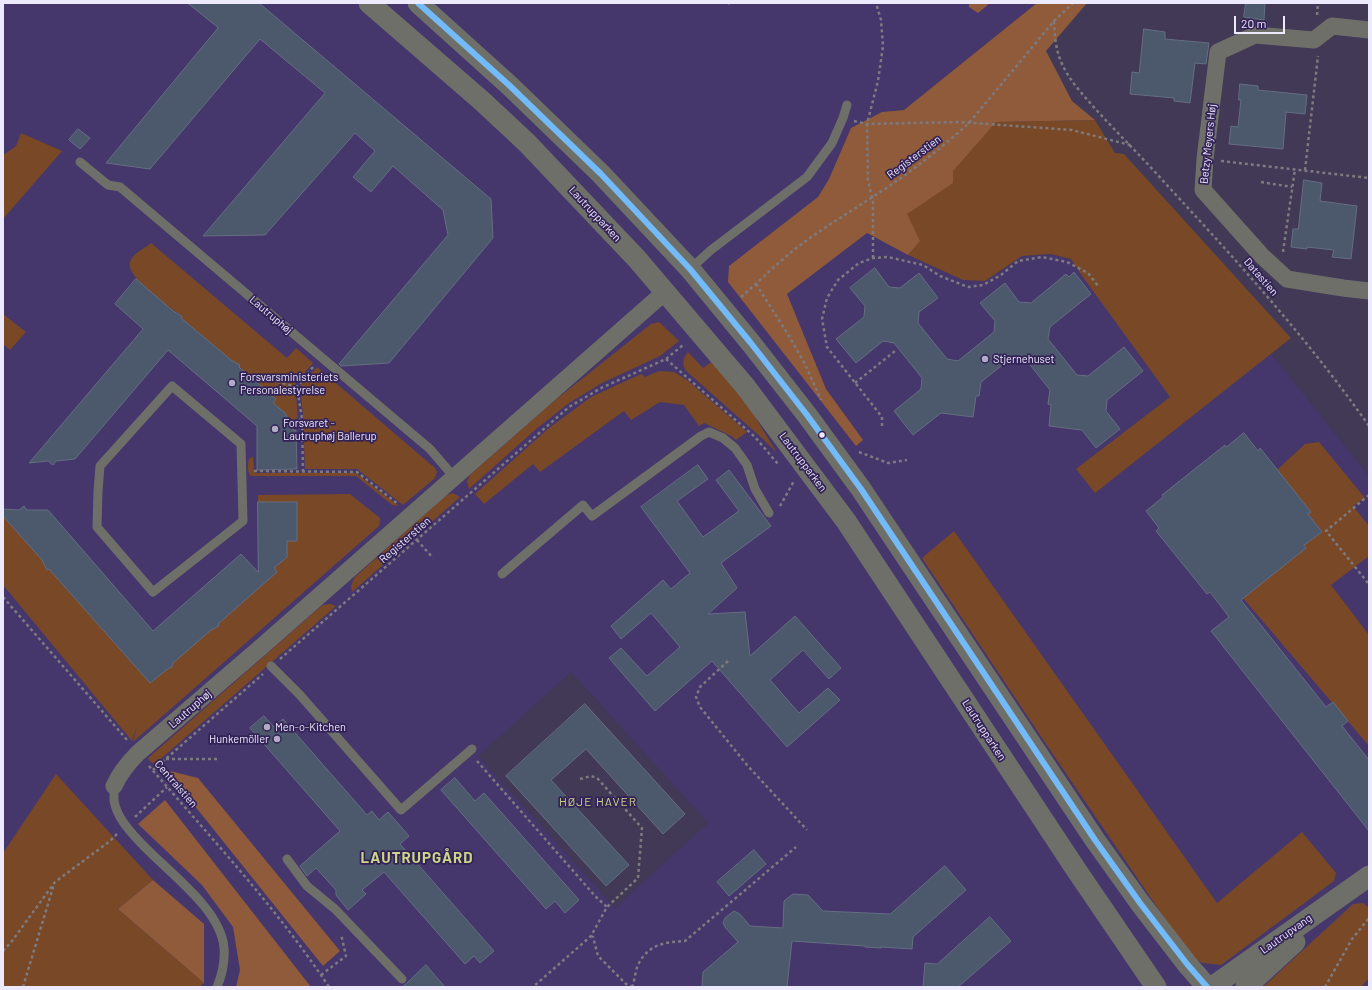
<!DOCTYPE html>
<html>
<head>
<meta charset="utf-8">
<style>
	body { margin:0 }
	#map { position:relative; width:1372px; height:990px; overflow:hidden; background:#413955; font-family:Barlow,sans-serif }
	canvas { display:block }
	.frame { position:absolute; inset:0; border:4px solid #eeeafe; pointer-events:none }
	.scale { position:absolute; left:1234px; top:16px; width:51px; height:18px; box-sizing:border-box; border:2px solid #eeeafe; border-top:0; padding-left:5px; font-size:12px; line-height:14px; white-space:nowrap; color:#eeeafe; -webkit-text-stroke:3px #322256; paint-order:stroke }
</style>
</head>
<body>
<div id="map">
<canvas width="1372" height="990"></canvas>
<div class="frame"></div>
<div class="scale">20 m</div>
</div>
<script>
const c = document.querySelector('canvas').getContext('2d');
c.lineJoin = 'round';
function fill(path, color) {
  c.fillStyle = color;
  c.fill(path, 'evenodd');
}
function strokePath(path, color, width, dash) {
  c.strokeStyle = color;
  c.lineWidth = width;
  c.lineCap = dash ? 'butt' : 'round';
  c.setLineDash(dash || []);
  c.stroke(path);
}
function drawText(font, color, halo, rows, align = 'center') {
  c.font = font + ' Barlow,sans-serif';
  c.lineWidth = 3.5;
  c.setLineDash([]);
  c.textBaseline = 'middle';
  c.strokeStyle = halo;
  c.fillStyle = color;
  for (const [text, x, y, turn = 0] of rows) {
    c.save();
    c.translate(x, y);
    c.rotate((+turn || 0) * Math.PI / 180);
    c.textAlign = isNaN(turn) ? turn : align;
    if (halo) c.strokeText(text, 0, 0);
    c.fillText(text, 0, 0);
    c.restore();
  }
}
fill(new Path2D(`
	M 3,3 L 1037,3 L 904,110 L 882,112 L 851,128 L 829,179 L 818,197 L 867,233 L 908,255 L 963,280 L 985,281 L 1022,256 L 1050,254 L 1070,259 L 1089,265 L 1264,345 L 1369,476 L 1369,987 L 3,987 ZM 571,672 L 708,823 L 615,908 L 478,756 Z`), '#45366c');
fill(new Path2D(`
	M 1095,120 L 1115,153 L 1124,154 L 1291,338 L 1095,493 L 1076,469 L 1170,397 L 1080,273 L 1071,259 L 1050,254 L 1022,256 L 985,281 L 963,280 L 908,255 L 913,249 L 856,217 L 996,122 Z
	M 21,133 L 62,151 L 3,219 L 3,155 L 16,146 Z
	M 151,243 L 287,358 L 296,348 L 313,363 L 295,384 L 298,418 L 286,423 L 286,414 L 273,403 L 276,399 L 239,367 L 240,365 L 231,360 L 181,318 L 182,315 C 170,310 125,276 130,262 C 133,253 144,249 151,243 Z
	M 3,314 L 26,332 L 10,350 L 3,344 Z
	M 659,322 L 679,341 L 660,356 L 602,383 L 569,403 L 535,430 L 469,489 L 467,481 L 470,475 L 549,405 L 651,324 Z
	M 688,352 L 703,368 L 713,361 L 746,402 L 777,453 L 763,439 L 685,370 C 682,362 683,358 688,352 Z
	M 317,367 L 435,468 L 437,472 L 435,478 L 403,505 L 357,469 L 305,469 L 303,415 L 300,386 Z
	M 659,371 L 674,372 L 687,380 L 747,432 L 736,440 L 731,436 L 704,423 L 699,426 L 684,405 L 660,402 L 631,420 L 624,411 L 540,472 L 533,464 L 484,504 L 475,494 L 549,428 L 591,397 L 641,374 L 645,377 Z
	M 1319,442 L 1365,498 L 1353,506 L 1369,526 L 1369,556 L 1331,585 L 1369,635 L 1369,746 L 1243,598 L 1306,548 L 1304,545 L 1322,532 L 1277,470 L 1305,444 Z
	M 253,457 L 254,471 L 255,473 L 356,473 L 399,506 L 392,505 L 356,476 L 251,476 C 247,473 247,462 250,458 Z
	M 453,493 L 460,497 L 352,592 L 351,586 L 354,578 L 446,495 Z
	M 350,494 L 380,518 L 380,522 L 379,526 L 133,742 L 137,726 L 132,741 L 3,585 L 3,516 L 42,560 L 47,570 L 49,569 L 150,683 L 165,671 L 173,666 L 172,664 L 211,630 L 219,626 L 218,624 L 277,572 L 274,568 L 287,556 L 287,541 L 297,541 L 297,502 L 258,502 L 258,495 Z
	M 954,531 L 1217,903 L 1302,832 L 1336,873 L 1334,881 L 1221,965 L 1202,963 L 1189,954 L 1048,747 L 922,558 Z
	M 330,604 L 336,606 L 156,763 C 152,764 150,762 148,758 L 319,608 L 323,605 Z
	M 56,774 L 153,880 L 118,909 L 204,983 L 199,987 L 3,987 L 3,853 Z
	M 1363,903 L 1369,908 L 1369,978 L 1361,987 L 1263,987 L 1353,904 Z`), '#784827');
fill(new Path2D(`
	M 969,3 L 990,3 L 978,13 L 969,7 Z
	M 1037,3 L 1087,3 L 1046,51 L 1072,101 L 1095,120 L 996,122 L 953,171 L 953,183 L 907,214 L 920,241 L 908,255 L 867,233 L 787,294 L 826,389 L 863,440 L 856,446 L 728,282 L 729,266 L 818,197 L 829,179 L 851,128 L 882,112 L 904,110 Z
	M 166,770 L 198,778 L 340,951 L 323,966 Z
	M 165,800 L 311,987 L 236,987 L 240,970 L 233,927 L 202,885 L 138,824 Z
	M 153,880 L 204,924 L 204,983 L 118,909 Z`), '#905b3a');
const building = new Path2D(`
	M 188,3 L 259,3 L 491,199 L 493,238 L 389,363 L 341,366 L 339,364 L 448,235 L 443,210 L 393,166 L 371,192 L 353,177 L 375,151 L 355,133 L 265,235 L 203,236 L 325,93 L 260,39 L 150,169 L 106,163 L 218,28 Z
	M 1246,3 L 1265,3 L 1264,20 L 1244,17 Z
	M 1144,29 L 1165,32 L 1165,39 L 1209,43 L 1206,64 L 1195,63 L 1190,103 L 1174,101 L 1174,98 L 1130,94 L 1132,72 L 1139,73 Z
	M 1240,84 L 1258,86 L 1258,90 L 1307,95 L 1305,114 L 1286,112 L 1283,149 L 1229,144 L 1231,126 L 1238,127 L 1241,100 L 1239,100 Z
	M 78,129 L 90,138 L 80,149 L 69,140 Z
	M 1304,180 L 1322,183 L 1320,201 L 1357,206 L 1351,259 L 1332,257 L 1334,250 L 1307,247 L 1307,249 L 1291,247 L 1293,229 L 1298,229 Z
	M 875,268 L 889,287 L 900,288 L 919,273 L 938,298 L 919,312 L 918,323 L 947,359 L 958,361 L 994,332 L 995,321 L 980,303 L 1005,283 L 1019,302 L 1031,303 L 1066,274 L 1069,277 L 1074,272 L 1091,294 L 1050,327 L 1048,339 L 1077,375 L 1088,376 L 1124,347 L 1132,357 L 1143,371 L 1107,400 L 1106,411 L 1120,429 L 1096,448 L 1082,430 L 1049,426 L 1051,405 L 1048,404 L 1050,390 L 1027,361 L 1010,359 L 981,382 L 979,396 L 976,396 L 973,417 L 941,413 L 913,435 L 894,411 L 921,389 L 922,378 L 894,343 L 883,341 L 856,363 L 836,339 L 864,317 L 865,306 L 850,288 Z
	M 136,279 L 173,311 L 182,316 L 181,318 L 231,360 L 240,365 L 239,367 L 276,399 L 273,403 L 285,413 L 293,430 L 296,430 L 297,469 L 257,470 L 257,426 L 168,350 L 75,459 L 56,461 L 53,465 L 48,461 L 29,463 L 143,329 L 115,304 Z
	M 1244,433 L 1258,451 L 1260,448 L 1311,512 L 1308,514 L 1322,532 L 1304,545 L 1306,548 L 1241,600 L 1326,707 L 1333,702 L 1348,721 L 1342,726 L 1369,760 L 1369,831 L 1211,631 L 1229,617 L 1210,592 L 1207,594 L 1156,531 L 1159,528 L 1146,511 L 1163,497 L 1162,495 L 1225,445 L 1226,447 Z
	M 698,465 L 708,479 L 677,501 L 703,537 L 739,511 L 716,480 L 729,470 L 771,526 L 721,563 L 737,588 L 708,614 L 745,612 L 750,656 L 795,616 L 841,668 L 829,679 L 803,650 L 770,680 L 799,713 L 828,688 L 840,700 L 787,747 L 712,661 L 655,711 L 609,658 L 621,648 L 647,676 L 680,647 L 651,613 L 621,639 L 611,626 L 663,580 L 671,589 L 690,573 L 641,507 Z
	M 258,502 L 297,502 L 297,541 L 287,541 L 287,557 L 274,568 L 277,572 L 218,624 L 219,626 L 211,630 L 172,664 L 173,666 L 165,671 L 150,683 L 49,569 L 47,570 L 42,560 L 3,516 L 3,509 L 19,510 L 24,506 L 27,510 L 48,510 L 153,631 L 241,554 L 258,572 Z
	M 585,704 L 685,814 L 663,834 L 586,749 L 551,780 L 629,865 L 606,886 L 506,776 Z
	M 264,716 L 274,727 L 283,719 L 367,815 L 372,811 L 379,820 L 388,812 L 409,836 L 400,844 L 494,951 L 480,963 L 474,956 L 465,964 L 384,872 L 362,890 L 366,894 L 348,910 L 336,895 L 336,890 L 316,868 L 307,876 L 300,866 L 340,831 L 250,728 Z
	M 455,778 L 475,801 L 484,793 L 579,900 L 565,913 L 555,901 L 546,909 L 441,790 Z
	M 754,850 L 766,864 L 729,896 L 717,882 Z
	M 945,866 L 966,890 L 913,937 L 912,949 L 881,947 L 881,948 L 865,947 L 865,946 L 792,941 L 787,987 L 702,987 L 703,972 L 738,942 L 725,927 L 723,923 L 725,918 L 734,911 L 740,914 L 750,926 L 783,928 L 784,901 L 793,894 L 808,895 L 823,911 L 890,914 Z
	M 990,917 L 1011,941 L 958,987 L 923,987 L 925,963 L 937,964 Z
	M 426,965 L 445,987 L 402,987 L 406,984 Z`);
fill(building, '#4c586c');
strokePath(building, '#656e82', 1);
strokePath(new Path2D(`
	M 728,4 L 729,3
	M 1317,15 L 1318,3
	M 1054,21 C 1055,44 1057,59 1070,78 C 1076,87 1084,96 1091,104 C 1115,131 1141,156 1165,183 C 1237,261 1308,339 1369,426
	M 854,121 L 867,124 L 959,122 L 1072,130 L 1130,145
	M 1221,161 L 1369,178
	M 1305,170 L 1318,56
	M 1261,182 L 1292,187
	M 1283,252 L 1295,169
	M 873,258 L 873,202 L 868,180 L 867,124 L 878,81 L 883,46 L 881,20 L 876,3
	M 756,284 L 789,336 L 805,364 L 821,400
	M 741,297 C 762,279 781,259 803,243 C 836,219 872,199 905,175 C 927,159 948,142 969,123 L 1054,21 L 1073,3
	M 666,359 L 755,437 L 778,464
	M 271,380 L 297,387
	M 855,383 L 895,351
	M 292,423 L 302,419
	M 882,426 L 882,417 L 827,347 L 822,319 L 827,298 L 838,280 L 859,263 L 873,258 L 888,257 L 923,265 L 940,276 L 968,287 L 983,285 L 1001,275 L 1018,261 L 1042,257 L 1067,262 L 1088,273 L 1098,286
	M 859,452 L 888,463 L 907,460
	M 254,471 L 357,472 L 398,504
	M 303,472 L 302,419 L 297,387 L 313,367
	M 780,506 L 794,481
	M 417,540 L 433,558
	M 1368,583 L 1326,531 L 1369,495
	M 3,597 L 128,741
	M 280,659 L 569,407 L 601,388 L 666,359 L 683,345
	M 728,661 L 700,687 L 696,697 L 700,707 L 747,765 L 807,830
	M 166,759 L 220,759
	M 477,761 L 595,896 L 607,907 L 591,936 L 533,987
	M 149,766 C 211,838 276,907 329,987
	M 153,770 L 263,674
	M 580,779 L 591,776 L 597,778 L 642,828 L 638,878 L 607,907
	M 135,817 L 167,787
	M 591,936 L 593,937 L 598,956 L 626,984 L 633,987
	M 3,951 L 12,941 L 55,882 L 110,841 L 117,834
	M 321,975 L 346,956 L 341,934
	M 23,987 L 54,884
	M 632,987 C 635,980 635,970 639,963 C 649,944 666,942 685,941 L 796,847
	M 1325,987 L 1352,939 L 1369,918`), '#7d7b7f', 2.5, [3, 3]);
strokePath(new Path2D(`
	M 80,162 L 108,185 L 120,187 L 146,209 L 430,449 L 454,477
	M 690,269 L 711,250 L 807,177 L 832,143 L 843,118 L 847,105
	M 172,386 L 241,444 L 243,521 L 153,592 L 97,527 L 98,491 L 100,466 Z
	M 502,574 L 583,505 L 592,516 L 701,436 L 709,432 L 723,438 L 735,448 L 747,465 L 755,489 L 769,513
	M 271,666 L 300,695 L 401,810 L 472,749
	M 114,786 C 114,791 114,797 114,801 C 117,817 128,829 138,840 C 165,870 221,908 224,948 C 225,961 222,975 217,987
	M 287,859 L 307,886 L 335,909 L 402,979`), '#6e6f69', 9);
strokePath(new Path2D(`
	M 1369,30 L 1332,26 L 1314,40 L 1255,35 L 1218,52 L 1205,159 L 1203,190 L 1262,256 L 1287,279 L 1343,288 L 1369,291
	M 114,786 C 120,773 128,763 138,753 L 260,648 L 666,291`), '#6e6f69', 17);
strokePath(new Path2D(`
	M 369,3 L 482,101 L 527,143 L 637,259 L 745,386 L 846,521 L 1077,871 L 1156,987
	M 418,3 L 510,86 L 601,174 L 690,269 L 750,342 L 807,415 L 861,489 L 1095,840 L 1140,903 L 1187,964 L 1207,987
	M 1212,987 L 1369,876
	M 1246,987 L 1295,942`), '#6e6f69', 21);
strokePath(new Path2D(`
	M 418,3 L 510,86 L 601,174 L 690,269 L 750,342 L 807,415 L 861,489 L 1095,840 L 1140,903 L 1187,964 L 1207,987`), '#73baf8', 6);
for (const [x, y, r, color] of [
	[985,359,4,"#b1acc3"],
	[232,383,4,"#b1acc3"],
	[275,429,4,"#b1acc3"],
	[822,435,3.5,"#eeeafe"],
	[267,727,4,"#b1acc3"],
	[277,739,4,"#b1acc3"]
]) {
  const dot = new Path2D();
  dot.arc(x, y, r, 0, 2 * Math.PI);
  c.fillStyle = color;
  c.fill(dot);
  strokePath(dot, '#322256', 1.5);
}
drawText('11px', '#eeeafe', '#322256', [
	["Betzy Meyers Høj",1208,144,-84],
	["Registerstien",914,157,-37],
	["Lautrupparken",595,214,47],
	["Datastien",1261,277,49],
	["Lautruphøj",271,315,40],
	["Lautrupparken",803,462,53],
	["Registerstien",405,540,-41],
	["Lautruphøj",190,709,-41],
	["Lautrupparken",984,730,57],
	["Centralstien",176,784,49],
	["Lautrupvang",1286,934,-35]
]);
drawText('11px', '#eeeafe', '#322256', [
	["Stjernehuset",993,359],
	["Forsvarsministeriets",240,377],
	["Personalestyrelse",240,390],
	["Forsvaret -",283,423],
	["Lautruphøj Ballerup",283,436],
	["Men-o-Kitchen",275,727],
	["Hunkemöller",269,739,"right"]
], 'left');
c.letterSpacing = '1px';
drawText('12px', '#cbd689', '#322256', [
	["HØJE HAVER",598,802]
]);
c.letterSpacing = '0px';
c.letterSpacing = '1px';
drawText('bold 15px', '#cbd689', '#322256', [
	["LAUTRUPGÅRD",417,858]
]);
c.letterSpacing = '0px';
</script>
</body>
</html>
